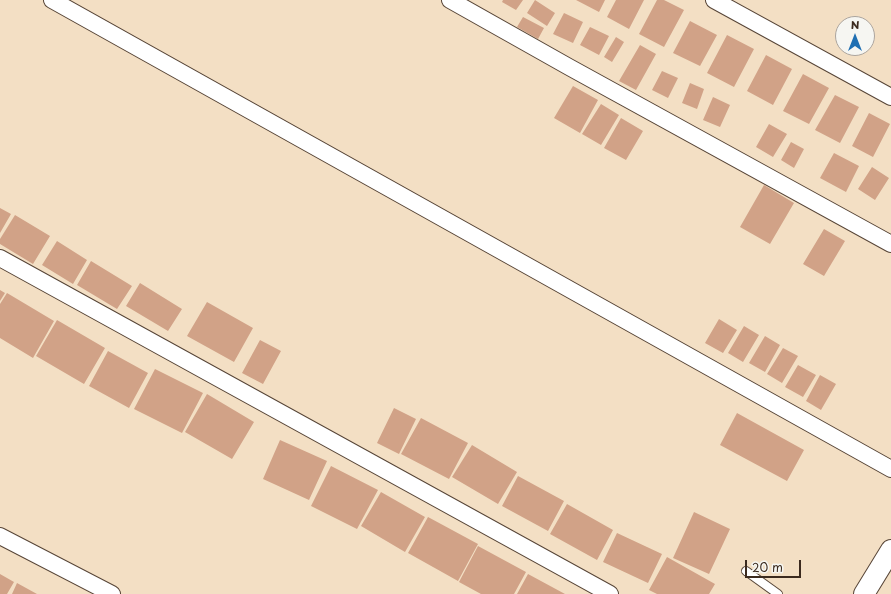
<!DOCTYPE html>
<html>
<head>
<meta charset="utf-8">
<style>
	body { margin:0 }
	#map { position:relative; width:891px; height:594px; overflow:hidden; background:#f3dfc4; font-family:"Playpen Sans",sans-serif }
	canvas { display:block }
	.north { position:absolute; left:835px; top:16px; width:40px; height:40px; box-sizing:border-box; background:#f6f6f2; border:1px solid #aba49d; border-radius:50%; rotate:0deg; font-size:11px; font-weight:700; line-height:16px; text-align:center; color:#3b2a1e }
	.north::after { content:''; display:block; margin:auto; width:14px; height:18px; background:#1f6fb2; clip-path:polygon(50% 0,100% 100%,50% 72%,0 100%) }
	.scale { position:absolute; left:745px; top:560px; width:56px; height:18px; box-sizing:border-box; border:2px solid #3b2a1e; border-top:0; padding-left:5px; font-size:12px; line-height:14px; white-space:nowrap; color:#3b2a1e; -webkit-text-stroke:3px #f6f6f2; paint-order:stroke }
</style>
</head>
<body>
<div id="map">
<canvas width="891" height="594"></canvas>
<div class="north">N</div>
<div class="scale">20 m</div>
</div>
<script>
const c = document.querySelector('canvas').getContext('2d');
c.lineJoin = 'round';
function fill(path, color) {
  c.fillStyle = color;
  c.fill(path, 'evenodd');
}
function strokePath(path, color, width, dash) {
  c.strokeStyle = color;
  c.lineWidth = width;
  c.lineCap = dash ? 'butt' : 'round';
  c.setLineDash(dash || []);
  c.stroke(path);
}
fill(new Path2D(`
	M 503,0 L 523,0 L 516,10 L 502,2 Z
	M 535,0 L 555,13 L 547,26 L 527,13 Z
	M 576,0 L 605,0 L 599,12 Z
	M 616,0 L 644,0 L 629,29 L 607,17 Z
	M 657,0 L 664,0 L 684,10 L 664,47 L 639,34 Z
	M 564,13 L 583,22 L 573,43 L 553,34 Z
	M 523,17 L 544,28 L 538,39 L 517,27 Z
	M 690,21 L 717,35 L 700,66 L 673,53 Z
	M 590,27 L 609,36 L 599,55 L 580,45 Z
	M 727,35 L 754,49 L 734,87 L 707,73 Z
	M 616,37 L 624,42 L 612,62 L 604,57 Z
	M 640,45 L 656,54 L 636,90 L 619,81 Z
	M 766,55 L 792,69 L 773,105 L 747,91 Z
	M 662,71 L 678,78 L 668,98 L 652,90 Z
	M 803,74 L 829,88 L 809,124 L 783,111 Z
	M 690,83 L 704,89 L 697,109 L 682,103 Z
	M 573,86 L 598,100 L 580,133 L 554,118 Z
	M 835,95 L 859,107 L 840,143 L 815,130 Z
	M 713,97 L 730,105 L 720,127 L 703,120 Z
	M 601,104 L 619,115 L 601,145 L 582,134 Z
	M 869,113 L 890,124 L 873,157 L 852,146 Z
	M 621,118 L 643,131 L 626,160 L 604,148 Z
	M 769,124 L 787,134 L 773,157 L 756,147 Z
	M 791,142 L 804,149 L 794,168 L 781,160 Z
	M 834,153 L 859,166 L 846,192 L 820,178 Z
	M 872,167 L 889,178 L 875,200 L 858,189 Z
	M 764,185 L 794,203 L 770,244 L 740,227 Z
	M 0,208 L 11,214 L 0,233 Z
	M 15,215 L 50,236 L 33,264 L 0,244 L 0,239 Z
	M 824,229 L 845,241 L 824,276 L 803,264 Z
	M 57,241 L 87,260 L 73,284 L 42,265 Z
	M 91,261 L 132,286 L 117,309 L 77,285 Z
	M 140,283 L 182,309 L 168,331 L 126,306 Z
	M 0,290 L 5,293 L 0,301 Z
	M 7,293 L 54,321 L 33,358 L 0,338 L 0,304 Z
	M 207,302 L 253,328 L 234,362 L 187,336 Z
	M 719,319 L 737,330 L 723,353 L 705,343 Z
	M 57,320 L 105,348 L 84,384 L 36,356 Z
	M 744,326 L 759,335 L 743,362 L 728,353 Z
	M 765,336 L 780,345 L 765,372 L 749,363 Z
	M 260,340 L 281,351 L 263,384 L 242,373 Z
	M 783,348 L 798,356 L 782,383 L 767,374 Z
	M 108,351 L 148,373 L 129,408 L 89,386 Z
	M 798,365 L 816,375 L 803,397 L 785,387 Z
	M 155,369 L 203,393 L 182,433 L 134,409 Z
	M 820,375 L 836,384 L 821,410 L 806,401 Z
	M 207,394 L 254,422 L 232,459 L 185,432 Z
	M 394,408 L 416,419 L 399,454 L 377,443 Z
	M 737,413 L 804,450 L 787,481 L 720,445 Z
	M 421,418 L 468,443 L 449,479 L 401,454 Z
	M 280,440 L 327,461 L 309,500 L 263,479 Z
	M 472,445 L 517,472 L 498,504 L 452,477 Z
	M 331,466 L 378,490 L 357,529 L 311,506 Z
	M 518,476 L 564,501 L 548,531 L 502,506 Z
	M 381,492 L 425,517 L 405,552 L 361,526 Z
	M 567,504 L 613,530 L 597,560 L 550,534 Z
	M 694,512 L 730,529 L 709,574 L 673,558 Z
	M 428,517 L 478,544 L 458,581 L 408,553 Z
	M 617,533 L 662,554 L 648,583 L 603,562 Z
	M 478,546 L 526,572 L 514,594 L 481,594 L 459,582 Z
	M 667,557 L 715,584 L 709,594 L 657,594 L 649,590 Z
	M 0,574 L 14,582 L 7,594 L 0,594 Z
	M 528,574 L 565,594 L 517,594 Z
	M 17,583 L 37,594 L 12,594 Z`), '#d1a287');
const service = new Path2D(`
	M 746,571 L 778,594`);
const minor = new Path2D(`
	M 52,0 L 891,469
	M 450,0 L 569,67 L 891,244
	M 714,0 L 891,97
	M 0,258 L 610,594
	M 0,536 L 112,594`);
const tertiary = new Path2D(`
	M 864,594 L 891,550`);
strokePath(service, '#574537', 10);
strokePath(minor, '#574537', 18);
strokePath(tertiary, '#574537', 22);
strokePath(service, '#fff', 8);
strokePath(minor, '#fff', 16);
strokePath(tertiary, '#fff', 20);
</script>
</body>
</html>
